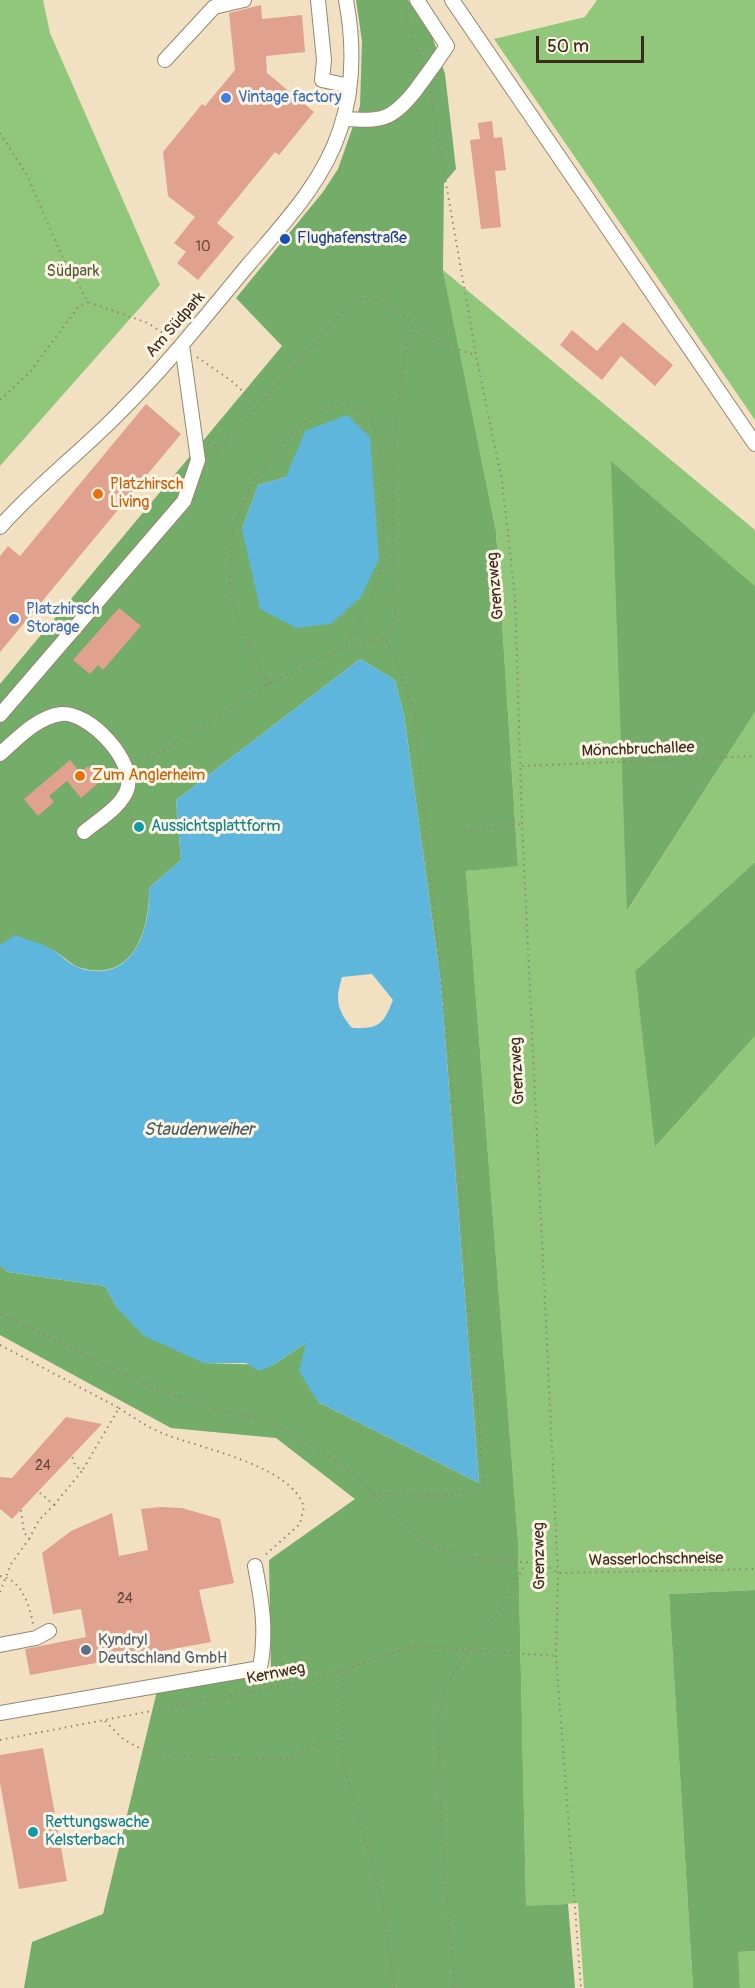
<!DOCTYPE html>
<html>
<head>
<meta charset="utf-8">
<style>
	body { margin:0 }
	#map { position:relative; width:755px; height:1988px; overflow:hidden; background:#f1e1c2; font-family:Pangolin,sans-serif }
	canvas { display:block }
	.scale { position:absolute; left:536px; top:36px; width:108px; height:27px; box-sizing:border-box; border:3px solid #3b2a1e; border-top:0; padding-left:8px; font-size:18px; line-height:21px; white-space:nowrap; color:#3b2a1e; -webkit-text-stroke:4px #fcf5e5; paint-order:stroke }
</style>
</head>
<body>
<div id="map">
<canvas width="755" height="1988"></canvas>
<div class="scale">50 m</div>
</div>
<script>
const c = document.querySelector('canvas').getContext('2d');
c.lineJoin = 'round';
function fill(path, color) {
  c.fillStyle = color;
  c.fill(path, 'evenodd');
}
function strokePath(path, color, width, dash) {
  c.strokeStyle = color;
  c.lineWidth = width;
  c.lineCap = dash ? 'butt' : 'round';
  c.setLineDash(dash || []);
  c.stroke(path);
}
function drawText(font, color, halo, rows, align = 'center') {
  c.font = font + ' Pangolin,sans-serif';
  c.lineWidth = 6;
  c.setLineDash([]);
  c.textBaseline = 'middle';
  c.strokeStyle = halo;
  c.fillStyle = color;
  for (const [text, x, y, turn = 0] of rows) {
    c.save();
    c.translate(x, y);
    c.rotate((+turn || 0) * Math.PI / 180);
    c.textAlign = isNaN(turn) ? turn : align;
    if (halo) c.strokeText(text, 0, 0);
    c.fillText(text, 0, 0);
    c.restore();
  }
}
fill(new Path2D(`
	M 0,0 L 43,0 L 50,33 L 160,285 L 0,466 Z
	M 597,0 L 755,0 L 755,420 L 494,39 L 585,17 Z
	M 443,270 L 755,530 L 755,586 L 612,462 L 628,910 L 755,712 L 755,862 L 635,971 L 656,1146 L 755,1036 L 755,1590 L 669,1594 L 693,1988 L 584,1988 L 578,1903 L 526,1907 L 518,1541 L 466,871 L 518,865 L 496,531 Z
	M 755,1951 L 755,1988 L 740,1988 L 737,1952 Z`), '#91c77a');
fill(new Path2D(`
	M 356,0 L 408,0 L 431,33 L 445,74 L 456,169 L 444,183 L 443,270 L 496,531 L 518,866 L 466,871 L 518,1541 L 526,1906 L 568,1904 L 575,1988 L 24,1988 L 32,1942 L 103,1914 L 157,1691 L 271,1672 L 269,1560 L 355,1499 L 276,1438 L 171,1428 L 0,1335 L 0,1265 L 8,1272 L 105,1286 L 117,1308 L 204,1363 L 273,1365 L 306,1343 L 318,1402 L 479,1483 L 441,983 L 404,715 L 395,680 L 360,659 L 176,800 L 181,860 L 149,888 C 150,932 132,985 78,967 C 68,963 60,952 51,950 C 35,946 16,946 0,945 L 0,684 L 282,346 L 236,298 L 323,192 L 338,169 L 360,106 L 362,41 ZM 286,477 L 242,529 L 258,485 Z
	M 611,461 L 755,586 L 755,712 L 627,911 Z
	M 755,862 L 755,1036 L 655,1147 L 635,971 Z
	M 755,1590 L 755,1951 L 738,1952 L 740,1988 L 693,1988 L 669,1594 Z`), '#74ac6a');
fill(new Path2D(`
	M 347,415 L 370,437 L 379,559 L 361,597 L 331,624 L 296,628 L 260,609 L 242,529 L 258,485 L 286,477 L 305,431 Z
	M 360,659 L 395,680 L 404,715 L 441,983 L 479,1483 L 318,1402 L 299,1371 L 306,1343 L 273,1365 L 259,1371 L 246,1363 L 204,1363 L 144,1336 L 117,1308 L 105,1286 L 8,1272 L 0,1265 L 0,945 L 15,935 C 27,940 43,943 54,951 C 63,956 67,963 77,967 C 131,987 151,932 149,888 L 181,860 L 176,800 ZM 372,974 L 393,1000 C 383,1025 379,1029 352,1028 C 337,1010 335,1000 342,977 Z`), '#5fb6dc');
fill(new Path2D(`
	M 261,5 L 262,19 L 302,15 L 305,52 L 266,56 L 267,73 L 314,112 L 279,155 L 275,152 L 217,223 L 234,237 L 198,280 L 177,263 L 186,252 L 174,243 L 195,217 L 168,196 L 163,152 L 202,104 L 205,106 L 235,70 L 229,13 Z
	M 492,121 L 494,138 L 502,137 L 506,170 L 495,171 L 501,227 L 481,229 L 470,140 L 480,139 L 478,123 Z
	M 623,322 L 673,365 L 655,386 L 621,356 L 602,380 L 560,345 L 572,330 L 597,351 Z
	M 146,404 L 181,434 L 0,652 L 0,556 L 8,546 L 20,556 Z
	M 119,608 L 141,626 L 103,670 L 98,665 L 90,674 L 73,660 Z
	M 70,760 L 80,772 L 88,766 L 101,781 L 81,798 L 67,781 L 49,796 L 54,802 L 38,816 L 24,799 Z
	M 66,1417 L 102,1424 L 12,1519 L 0,1509 L 0,1477 L 12,1478 Z
	M 161,1507 L 182,1508 L 220,1519 L 234,1583 L 199,1590 L 211,1642 L 30,1675 L 25,1649 L 86,1637 L 81,1609 L 53,1614 L 42,1553 L 71,1531 L 112,1513 L 119,1556 L 148,1550 L 141,1509 Z
	M 43,1748 L 67,1881 L 19,1889 L 0,1783 L 0,1755 Z`), '#e0a18f');
const minor = new Path2D(`
	M 318,0 L 324,60 L 322,80 L 349,86
	M 417,0 L 447,46 L 434,65
	M 452,0 L 755,444
	M 165,60 L 214,7 L 244,0
	M 343,119 C 381,121 390,122 415,91
	M 0,527 C 38,484 85,449 124,408 C 169,363 208,313 249,264 C 284,223 323,182 340,130 C 354,88 354,43 346,0
	M 0,715 L 184,501 L 198,460 L 182,345
	M 0,754 C 17,739 37,717 61,714 C 89,711 137,762 127,790 C 121,807 97,821 84,832
	M 0,1645 L 36,1638 L 49,1631
	M 0,1713 L 260,1668 C 267,1632 262,1602 255,1566`);
strokePath(minor, '#968670', 16);
strokePath(new Path2D(`
	M 406,9 L 407,20 L 420,58
	M 430,92 L 476,355 L 502,481 L 515,596 L 522,824 L 558,1573 L 556,1656 L 581,1988
	M 0,133 L 27,175 L 61,254 L 88,302 L 148,323 L 170,338
	M 197,357 L 233,382 L 257,405
	M 0,400 L 30,372 L 79,306 L 88,302
	M 209,442 L 220,448
	M 211,453 L 220,448 L 353,301 C 391,290 403,322 432,338 C 445,346 461,350 476,355
	M 268,684 L 245,637 L 229,593 L 233,527 L 253,482 L 298,426 L 335,404 L 369,412 L 381,448 L 384,560 L 372,596 L 345,648
	M 135,758 L 153,757 L 268,684 L 345,648 L 384,638 L 392,630 L 395,615 C 393,543 390,470 399,398 C 402,373 404,350 413,326
	M 522,766 L 755,756
	M 128,814 L 139,827
	M 459,832 L 522,824
	M 0,1314 L 157,1389 L 206,1407 L 272,1422 L 341,1463 L 424,1542 L 460,1556 L 544,1564 L 558,1573 L 755,1569
	M 0,1345 L 119,1408 L 82,1471
	M 119,1408 C 133,1417 147,1427 162,1433 C 201,1449 291,1465 304,1507 L 300,1524 L 264,1556
	M 373,1493 L 451,1495 L 484,1488 L 453,1098 L 414,712 L 395,656 L 384,638
	M 54,1505 L 82,1471 L 75,1465 L 72,1456
	M 29,1539 L 39,1520 L 54,1505 L 39,1492
	M 0,1576 C 22,1580 29,1604 33,1624
	M 0,1592 L 11,1564 L 29,1539 L 24,1532 L 21,1510
	M 342,1669 L 342,1759 L 383,1903 L 394,1988
	M 105,1721 L 122,1738 L 137,1747 L 167,1756 L 286,1759 L 321,1742 L 342,1742
	M 0,1740 L 313,1680 L 414,1646 L 556,1656
	M 455,1988 L 442,1843 L 438,1721 L 445,1687 L 469,1650 L 501,1608 L 525,1564`), '#968670', 2, [1.5, 4.5]);
strokePath(minor, '#fff', 14);
const minorBridge = new Path2D(`
	M 415,91 L 434,65`);
strokePath(minorBridge, '#968670', 16, []);
strokePath(minorBridge, '#fff', 14);
for (const [x, y, r, color] of [
	[226,98,6,"#3f7fe0"],
	[285,239,6,"#1a4fb4"],
	[98,494,6,"#e8710a"],
	[14,619,6,"#3f7fe0"],
	[80,776,6,"#e8710a"],
	[139,827,6,"#0f9aa8"],
	[86,1650,6,"#5c6f8a"],
	[33,1832,6,"#0f9aa8"]
]) {
  const dot = new Path2D();
  dot.arc(x, y, r, 0, 2 * Math.PI);
  c.fillStyle = color;
  c.fill(dot);
  strokePath(dot, '#fcf5e5', 2);
}
drawText('14px', '#64483a', null, [
	["10",203,247],
	["24",43,1466],
	["24",125,1599]
]);
drawText('16px', '#366cbe', '#fcf5e5', [
	["Vintage factory",238,98],
	["Platzhirsch",26,610],
	["Storage",26,628]
], 'left');
drawText('16px', '#164399', '#fcf5e5', [
	["Flughafenstraße",297,239]
], 'left');
drawText('16px', '#55593a', '#fcf5e5', [
	["Südpark",73,272]
]);
drawText('16px', '#3b2a1e', '#fcf5e5', [
	["Am Südpark",176,325,-49],
	["Grenzweg",496,586,-95],
	["Mönchbruchallee",638,750,-2],
	["Grenzweg",518,1071,-93],
	["Grenzweg",540,1556,-91],
	["Wasserlochschneise",656,1560,-1],
	["Kernweg",276,1674,-11]
]);
drawText('16px', '#c56008', '#fcf5e5', [
	["Platzhirsch",110,485],
	["Living",110,503],
	["Zum Anglerheim",92,776]
], 'left');
drawText('16px', '#0d838f', '#fcf5e5', [
	["Aussichtsplattform",151,827],
	["Rettungswache",45,1823],
	["Kelsterbach",45,1841]
], 'left');
drawText('16px', '#4e5e75', '#fcf5e5', [
	["Kyndryl",98,1641],
	["Deutschland GmbH",98,1659]
], 'left');
drawText('italic 18px', '#485b60', '#fcf5e5', [
	["Staudenweiher",199,1130]
]);
</script>
</body>
</html>
